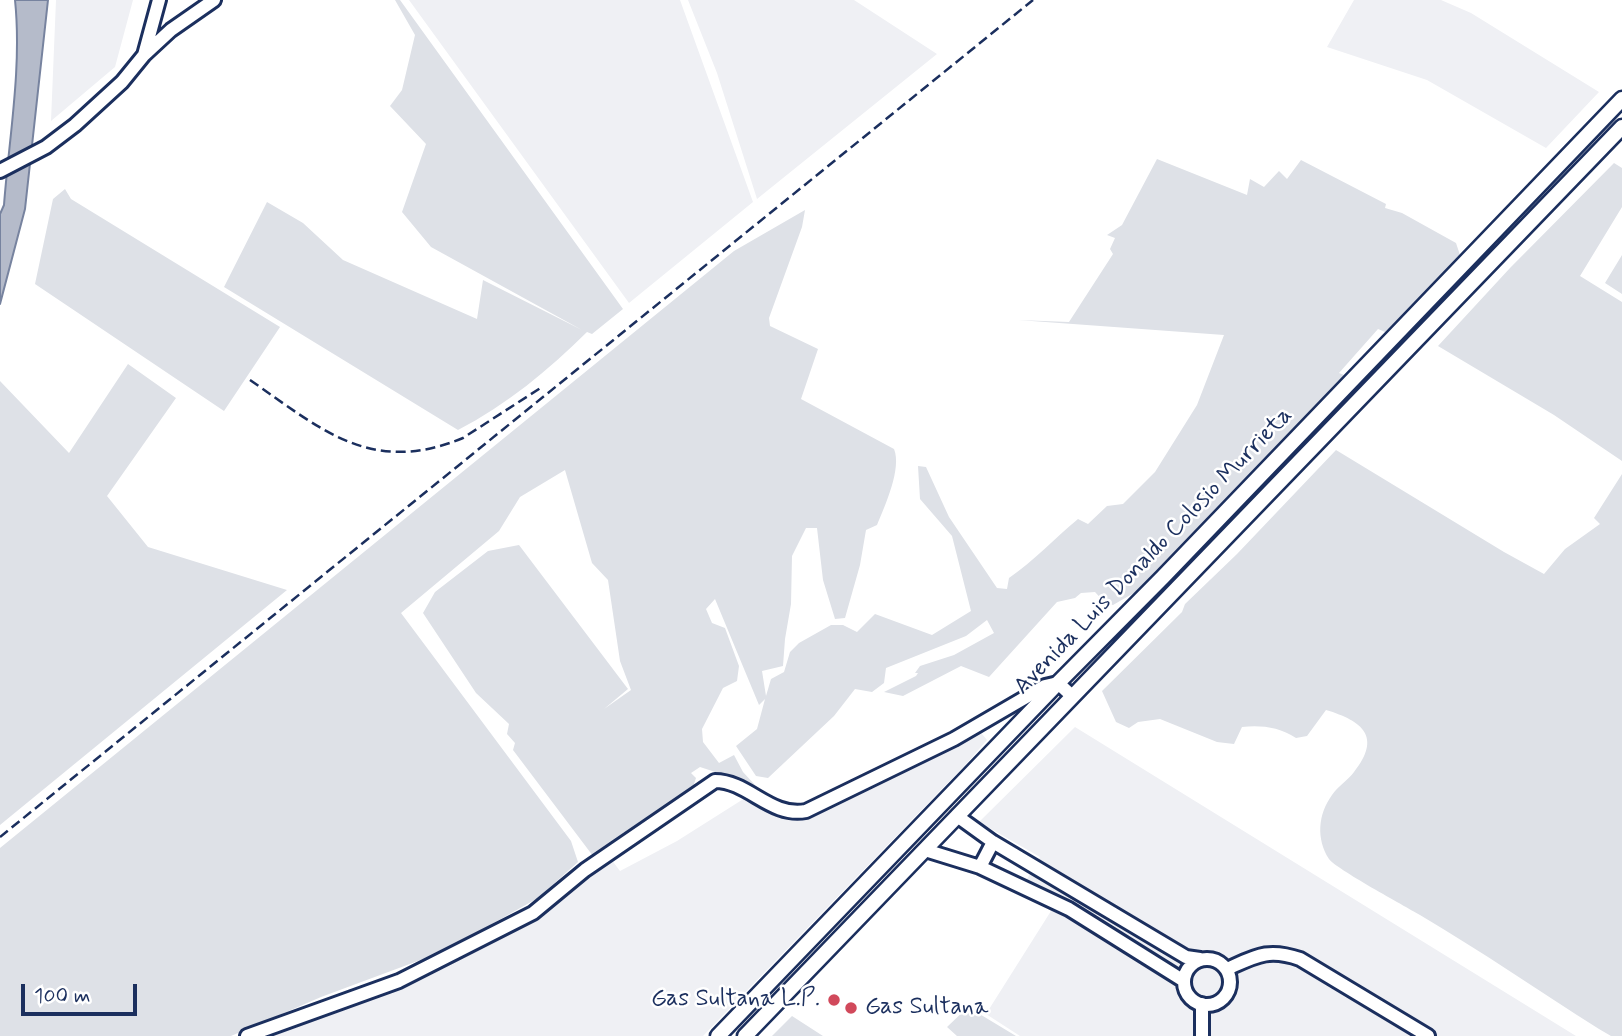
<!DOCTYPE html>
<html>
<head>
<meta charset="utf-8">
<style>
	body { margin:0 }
	#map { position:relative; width:1622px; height:1036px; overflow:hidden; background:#fff; font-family:Mynerve,sans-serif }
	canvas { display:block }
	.scale { position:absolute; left:21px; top:984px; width:116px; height:32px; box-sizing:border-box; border:4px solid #1b2f5e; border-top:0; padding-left:9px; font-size:21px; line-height:24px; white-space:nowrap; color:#1b2f5e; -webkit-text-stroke:5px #fff; paint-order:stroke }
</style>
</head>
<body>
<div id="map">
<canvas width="1622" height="1036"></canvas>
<div class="scale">100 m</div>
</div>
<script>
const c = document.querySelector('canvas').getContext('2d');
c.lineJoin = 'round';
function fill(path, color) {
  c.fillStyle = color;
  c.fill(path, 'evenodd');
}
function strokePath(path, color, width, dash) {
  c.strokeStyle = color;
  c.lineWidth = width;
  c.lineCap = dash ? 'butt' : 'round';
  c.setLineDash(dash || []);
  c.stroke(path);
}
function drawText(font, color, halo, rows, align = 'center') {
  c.font = font + ' Mynerve,sans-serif';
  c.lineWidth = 5;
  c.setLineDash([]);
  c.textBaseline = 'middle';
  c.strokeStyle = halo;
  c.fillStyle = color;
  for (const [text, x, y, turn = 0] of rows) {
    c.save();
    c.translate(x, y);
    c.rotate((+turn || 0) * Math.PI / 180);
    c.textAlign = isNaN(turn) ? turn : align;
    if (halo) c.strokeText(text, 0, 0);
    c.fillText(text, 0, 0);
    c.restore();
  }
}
fill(new Path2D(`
	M 56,0 L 133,0 L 115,67 L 51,121 Z
	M 409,0 L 680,0 L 753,202 L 629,303 Z
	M 688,0 L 854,0 L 937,54 L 757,199 L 717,73 Z
	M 1354,0 L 1441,0 L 1471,13 L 1599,92 L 1546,148 L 1427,80 L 1327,47 Z
	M 1075,727 L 1576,1036 L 1020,1036 L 986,1014 L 1051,911 L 1020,891 L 1040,857 L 979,822 Z
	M 978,729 L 987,740 L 967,763 L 703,1036 L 267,1036 L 448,962 L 545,912 L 565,890 L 611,859 L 620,871 L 677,841 L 745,798 L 777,817 L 805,817 Z`), '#eff0f4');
fill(new Path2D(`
	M 395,0 L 400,0 L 623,309 L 592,334 L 587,332 C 549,370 506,405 458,430 L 224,287 L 267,202 L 303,223 L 343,260 L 477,319 L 483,280 L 582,330 L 431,247 L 402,212 L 426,144 L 390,106 L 402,90 L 415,35 Z
	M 1157,159 L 1247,195 L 1250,179 L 1264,187 L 1279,171 L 1287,179 L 1301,160 L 1386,204 L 1385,208 L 1402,213 L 1456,243 L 1460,255 L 1385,332 L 1378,329 L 1339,373 L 1344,375 L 1344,379 L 1139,590 L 1113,605 L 1105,603 L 1095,592 L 1081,593 L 1075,598 L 1057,602 L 989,677 L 961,666 L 903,696 L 884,692 L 916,676 L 918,673 L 915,673 L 920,666 L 954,655 L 994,633 L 987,620 L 966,636 L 886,668 L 884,683 L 872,692 L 855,689 L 834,716 L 768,778 L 756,776 L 736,746 L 757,729 L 765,699 L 759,705 L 715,599 L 706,609 L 712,623 L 725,628 L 739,666 L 737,681 L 723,688 L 702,729 L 703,742 L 719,763 L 734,755 L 743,772 L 755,785 L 700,767 L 691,773 L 696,778 L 692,790 L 593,856 L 513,750 L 515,743 L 507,734 L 509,724 L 476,693 L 423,613 L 435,592 L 488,551 L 519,545 L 628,689 L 604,709 L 631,690 L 620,661 L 608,580 L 592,563 L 565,470 L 520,497 L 499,531 L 401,613 L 571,841 L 578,862 L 538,898 L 442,952 L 321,997 L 231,1036 L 0,1036 L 0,848 L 734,251 L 805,210 L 802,227 L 769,318 L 770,326 L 818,349 L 801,399 L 894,449 C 902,468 885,506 877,525 L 866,530 L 860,565 L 845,618 L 835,619 L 823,580 L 817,528 L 806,528 L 792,556 L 791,604 L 785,639 L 783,666 L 762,671 L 766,696 L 771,679 L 784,672 L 790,652 L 799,643 L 831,625 L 843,625 L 857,632 L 875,614 L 932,635 L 971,611 L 952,536 L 920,499 L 918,466 L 926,467 L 949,517 L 997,588 L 1007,589 L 1009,578 C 1034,561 1055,538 1078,519 L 1088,524 L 1107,506 L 1123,504 L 1155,472 L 1197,405 L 1224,335 L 1018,320 L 1069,322 L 1113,254 L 1110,249 L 1115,238 L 1107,235 L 1122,225 Z
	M 1614,163 L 1622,168 L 1622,207 L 1580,276 L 1622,302 L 1622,461 L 1554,415 L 1438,346 L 1510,268 Z
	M 65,189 L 71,199 L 280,327 L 224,411 L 35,284 L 53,199 Z
	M 1622,255 L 1622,294 L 1605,283 Z
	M 128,364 L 176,398 L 107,496 L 148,547 L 287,590 L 0,825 L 0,381 L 69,453 Z
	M 1336,450 L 1504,552 L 1544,574 L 1565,549 L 1600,524 L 1594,518 L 1622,474 L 1622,1036 L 1611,1036 L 1599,1029 C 1539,991 1481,951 1420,915 C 1405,906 1336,869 1329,859 C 1316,839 1318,814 1332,795 C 1338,786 1348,780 1354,772 C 1382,737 1363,721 1326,710 L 1307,736 L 1296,738 C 1279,727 1261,725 1242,727 L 1234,744 L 1217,742 L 1160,719 L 1138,722 L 1129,728 L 1116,722 L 1102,691 L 1182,612 L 1185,604 L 1237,554 Z
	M 968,1007 L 1016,1036 L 957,1036 L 947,1027 Z
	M 792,1016 L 823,1036 L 772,1036 Z`), '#dee1e7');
const water = new Path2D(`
	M 15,0 L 48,0 L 25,209 L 0,304 L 0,214 L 4,205 C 9,138 22,68 15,0 Z`);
fill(water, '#b5bbca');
strokePath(water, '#77839f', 2);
const minor = new Path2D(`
	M 144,55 L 159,0
	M 0,171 L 46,147 L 75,125 L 122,82 L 144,55 L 171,30 L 214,0
	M 957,816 L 993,842 L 1186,957 L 1200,959
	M 925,850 L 980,867 L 1069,909 L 1184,981
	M 980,867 L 993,842
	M1184 982a23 23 0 1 1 46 0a23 23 0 1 1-46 0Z
	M 1227,969 C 1256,956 1268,948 1300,959 L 1428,1036
	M 1202,1004 L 1202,1036
	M 247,1036 L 399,981 L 533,913 L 585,870 L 715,781 C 748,781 771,818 806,811 L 954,739 L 1045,686 L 1058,683 L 1072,696`);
const major = new Path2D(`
	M 718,1036 L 1058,683 L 1163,577 L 1622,99
	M 745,1036 L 1622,127`);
strokePath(minor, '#1b2f5e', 18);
strokePath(major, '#1b2f5e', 19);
strokePath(minor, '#fff', 12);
strokePath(major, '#fff', 14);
strokePath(new Path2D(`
	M 250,380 C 321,429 371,476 463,438 L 542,387
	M 0,837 L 1033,0`), '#1b2f5e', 2.5, [10, 5]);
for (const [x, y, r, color] of [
	[834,1000,7,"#d1495b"],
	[851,1008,7,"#d1495b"]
]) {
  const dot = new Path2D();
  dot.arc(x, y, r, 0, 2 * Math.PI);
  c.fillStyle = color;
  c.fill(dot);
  strokePath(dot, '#fff', 2.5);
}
drawText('24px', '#1b2f5e', '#fff', [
	["Avenida Luis Donaldo Colosio Murrieta",1154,552,-46]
]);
drawText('24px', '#1b2f5e', '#fff', [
	["Gas Sultana L.P.",820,1000],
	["Gas Sultana",865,1008,"left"]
], 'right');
</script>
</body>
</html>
